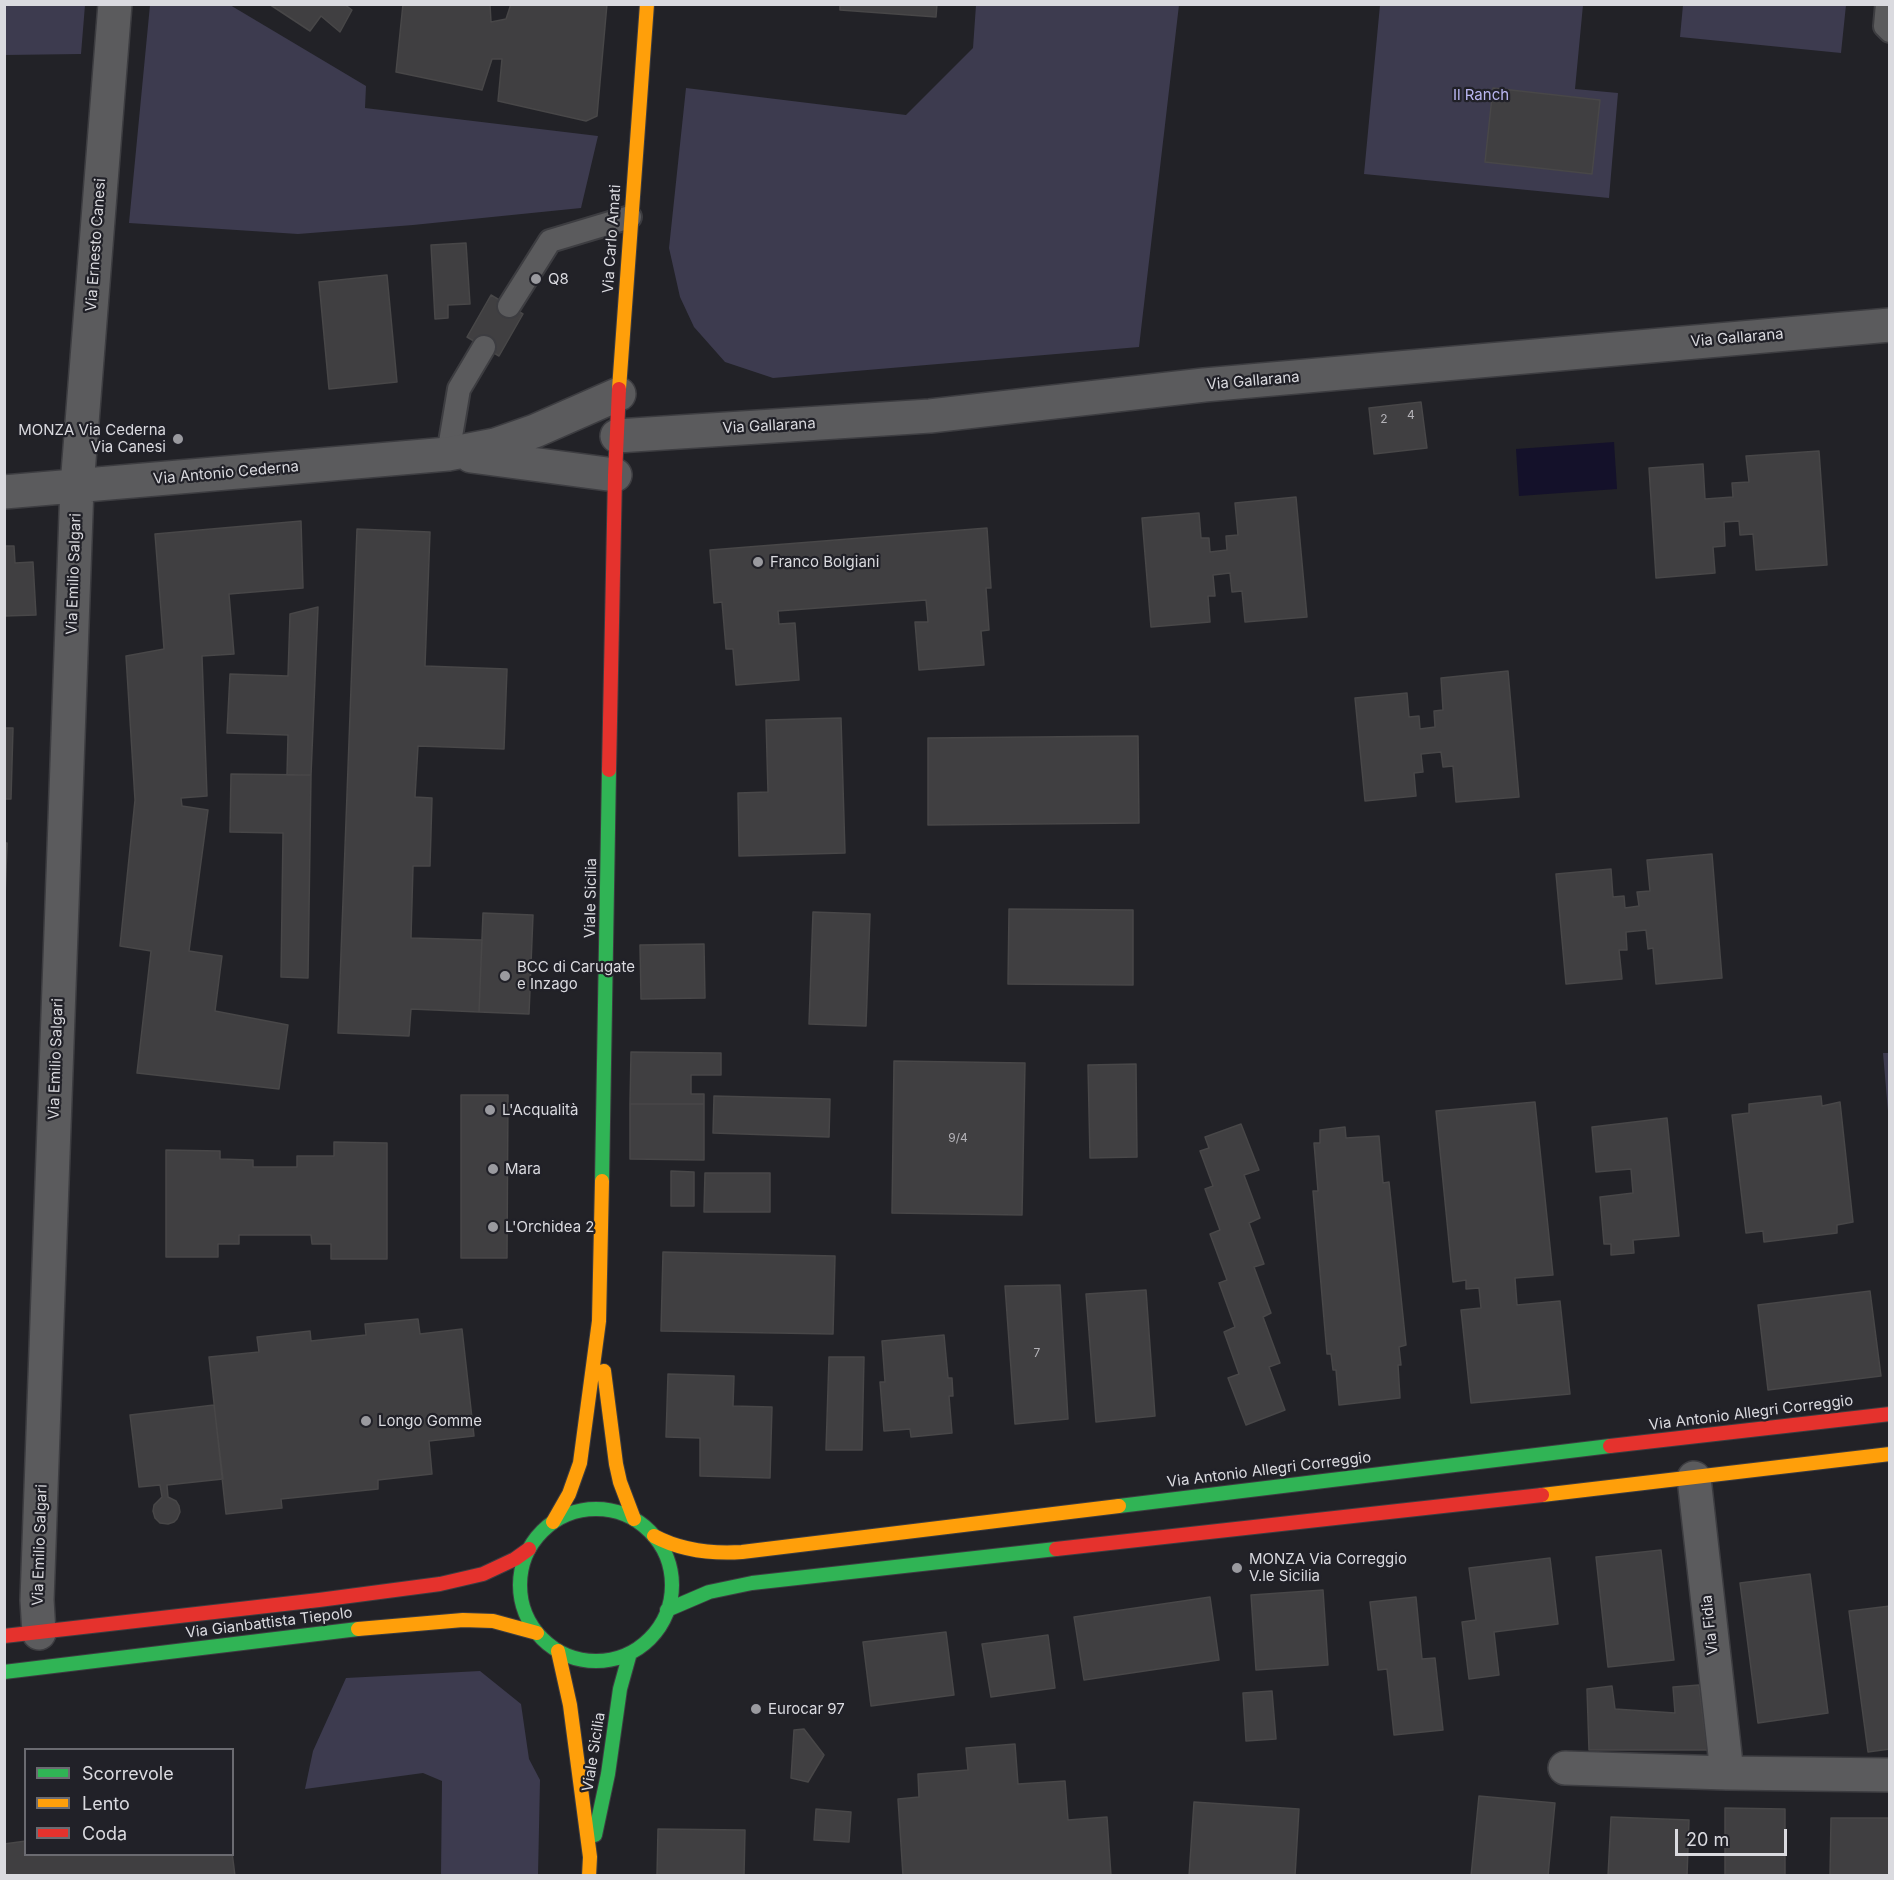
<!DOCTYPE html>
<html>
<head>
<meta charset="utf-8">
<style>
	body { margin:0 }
	#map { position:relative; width:1894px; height:1880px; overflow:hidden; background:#222227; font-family:Inter,sans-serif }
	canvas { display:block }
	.frame { position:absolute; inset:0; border:6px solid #dadadf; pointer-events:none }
	.legend { position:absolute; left:24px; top:1748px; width:210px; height:108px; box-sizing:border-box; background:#212128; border:2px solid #6b6b71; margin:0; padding:8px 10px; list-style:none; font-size:18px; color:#dadadf }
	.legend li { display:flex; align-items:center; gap:12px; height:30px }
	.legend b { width:30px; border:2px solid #6b6b71 }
	.scale { position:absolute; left:1675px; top:1829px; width:112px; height:27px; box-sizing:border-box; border:3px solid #dadadf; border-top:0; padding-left:8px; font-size:18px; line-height:21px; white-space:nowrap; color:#dadadf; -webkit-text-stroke:4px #212128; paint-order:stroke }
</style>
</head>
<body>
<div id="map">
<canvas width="1894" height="1880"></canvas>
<div class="frame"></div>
<ul class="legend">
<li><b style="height:8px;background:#30b455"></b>Scorrevole</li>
<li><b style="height:8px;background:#ff9f0a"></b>Lento</li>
<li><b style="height:8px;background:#e5322d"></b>Coda</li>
</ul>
<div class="scale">20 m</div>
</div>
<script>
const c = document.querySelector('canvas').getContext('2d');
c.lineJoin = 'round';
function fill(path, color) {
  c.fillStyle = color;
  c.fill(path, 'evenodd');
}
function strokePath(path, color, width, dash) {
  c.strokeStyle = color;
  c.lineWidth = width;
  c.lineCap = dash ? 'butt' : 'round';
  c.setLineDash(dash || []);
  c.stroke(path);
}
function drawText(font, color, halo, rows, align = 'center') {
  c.font = font + ' Inter,sans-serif';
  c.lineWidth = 4.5;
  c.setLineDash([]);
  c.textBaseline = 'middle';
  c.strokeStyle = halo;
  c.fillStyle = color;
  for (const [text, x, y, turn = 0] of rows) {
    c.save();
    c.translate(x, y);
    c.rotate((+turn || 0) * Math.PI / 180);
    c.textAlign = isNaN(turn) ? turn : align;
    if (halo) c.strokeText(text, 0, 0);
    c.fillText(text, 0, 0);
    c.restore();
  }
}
fill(new Path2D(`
	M 4,5 L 85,5 L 81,54 L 5,55 Z
	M 150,5 L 230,5 L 366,86 L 365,108 L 598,136 L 581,208 L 413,225 L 298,234 L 129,223 Z
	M 976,5 L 1179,5 L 1139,347 L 773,378 L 725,362 L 694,327 L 680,297 L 669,248 L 686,88 L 906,115 L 973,48 Z
	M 1380,5 L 1583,5 L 1575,89 L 1618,93 L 1609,198 L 1364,174 Z
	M 1683,5 L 1846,5 L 1841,53 L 1680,37 Z
	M 1883,1053 L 1889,1053 L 1889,1123 Z
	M 480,1671 L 521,1704 L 529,1759 L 540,1780 L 538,1875 L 441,1875 L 442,1781 L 423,1773 L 305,1789 L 313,1751 L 346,1678 Z`), '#3d3b4f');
fill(new Path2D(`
	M 1614,442 L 1617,489 L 1519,496 L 1516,449 Z`), '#14112a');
const building = new Path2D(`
	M 269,4 L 344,4 L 352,10 L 340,32 L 321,16 L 310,31 Z
	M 403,4 L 490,4 L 491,22 L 506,19 L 511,4 L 607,4 L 597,116 L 586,121 L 498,101 L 502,59 L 492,59 L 482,90 L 396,72 Z
	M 840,4 L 937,4 L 936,17 L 840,10 Z
	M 1493,88 L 1600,100 L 1592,174 L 1485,162 Z
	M 466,243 L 470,304 L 448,305 L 448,318 L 435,319 L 431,245 Z
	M 387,275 L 397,382 L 329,389 L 319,282 Z
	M 491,295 L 523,314 L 499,356 L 467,337 Z
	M 1421,402 L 1427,448 L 1374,454 L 1369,408 Z
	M 1819,451 L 1827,565 L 1756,570 L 1753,534 L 1740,535 L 1739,521 L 1724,522 L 1725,546 L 1713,547 L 1715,573 L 1656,578 L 1649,468 L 1703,464 L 1705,499 L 1733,497 L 1732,483 L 1749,482 L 1746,456 Z
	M 1296,497 L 1307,617 L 1245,622 L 1242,591 L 1232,592 L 1230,573 L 1213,575 L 1215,596 L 1208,596 L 1210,622 L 1151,627 L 1142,518 L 1199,513 L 1201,538 L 1209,538 L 1210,552 L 1227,550 L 1226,536 L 1238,535 L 1235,503 Z
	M 301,521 L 303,588 L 229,594 L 234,654 L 202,656 L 207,796 L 181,798 L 182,806 L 208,810 L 189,951 L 222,956 L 215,1011 L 288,1025 L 279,1089 L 137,1073 L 151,951 L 120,946 L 135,800 L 126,656 L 164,649 L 155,534 Z
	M 987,528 L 991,588 L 986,588 L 989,630 L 981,631 L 984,665 L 919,670 L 915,622 L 928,622 L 926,600 L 778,611 L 779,624 L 795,623 L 799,680 L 736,685 L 733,649 L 726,649 L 722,602 L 714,603 L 710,550 Z
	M 357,529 L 430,532 L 425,666 L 507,669 L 504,749 L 418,746 L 415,797 L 432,798 L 430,866 L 413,866 L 411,938 L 482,940 L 479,1012 L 411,1009 L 409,1036 L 338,1033 Z
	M 4,546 L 14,546 L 15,563 L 33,562 L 36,615 L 4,616 Z
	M 318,607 L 311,775 L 287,775 L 288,735 L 227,733 L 230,674 L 288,676 L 290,614 Z
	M 1508,671 L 1519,797 L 1456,802 L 1453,766 L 1443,767 L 1441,752 L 1421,754 L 1423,772 L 1414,773 L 1416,796 L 1365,801 L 1355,698 L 1407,693 L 1409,717 L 1419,716 L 1420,729 L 1435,727 L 1434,711 L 1443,710 L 1441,678 Z
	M 841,718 L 845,853 L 739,856 L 738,793 L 768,792 L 766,720 Z
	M 4,728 L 13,728 L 11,799 L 4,799 Z
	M 1138,736 L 1139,823 L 928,825 L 928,738 Z
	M 231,774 L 311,775 L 308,978 L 281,977 L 283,833 L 230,832 Z
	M 4,843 L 7,843 L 5,899 L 4,899 Z
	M 1712,854 L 1722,978 L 1656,984 L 1653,948 L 1648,949 L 1646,930 L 1626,932 L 1627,950 L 1619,950 L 1622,979 L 1566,984 L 1556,874 L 1611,869 L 1613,897 L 1624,896 L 1625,908 L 1639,906 L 1637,892 L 1650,891 L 1647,860 Z
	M 1009,909 L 1133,910 L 1133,985 L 1008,984 Z
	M 813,912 L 870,914 L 866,1026 L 809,1024 Z
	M 483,913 L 533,915 L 529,1014 L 479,1012 Z
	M 704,944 L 705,998 L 641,999 L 640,945 Z
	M 631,1052 L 721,1053 L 721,1075 L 691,1075 L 691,1094 L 704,1094 L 704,1104 L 630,1104 Z
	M 894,1061 L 1025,1063 L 1022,1215 L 892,1213 Z
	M 1136,1064 L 1137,1157 L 1090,1158 L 1088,1065 Z
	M 461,1095 L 508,1095 L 507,1258 L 461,1258 Z
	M 714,1096 L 830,1099 L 829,1137 L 713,1133 Z
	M 1821,1096 L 1822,1106 L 1840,1102 L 1853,1222 L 1837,1225 L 1837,1233 L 1764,1242 L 1763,1231 L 1746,1233 L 1732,1115 L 1749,1113 L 1749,1104 Z
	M 1535,1102 L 1553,1275 L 1515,1278 L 1517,1305 L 1560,1301 L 1570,1394 L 1471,1403 L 1461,1310 L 1481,1308 L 1479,1288 L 1466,1289 L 1466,1280 L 1453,1282 L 1436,1111 Z
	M 630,1104 L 704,1104 L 704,1160 L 630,1159 Z
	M 1667,1118 L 1679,1236 L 1633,1240 L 1634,1253 L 1611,1255 L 1611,1244 L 1604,1244 L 1600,1197 L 1633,1193 L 1631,1169 L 1596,1172 L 1592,1127 Z
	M 1241,1124 L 1259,1170 L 1244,1175 L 1260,1218 L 1249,1223 L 1264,1264 L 1254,1267 L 1271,1313 L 1263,1317 L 1280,1363 L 1269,1367 L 1285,1410 L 1246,1425 L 1228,1378 L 1239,1374 L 1224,1332 L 1235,1327 L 1219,1283 L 1227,1280 L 1210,1234 L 1220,1230 L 1205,1189 L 1213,1186 L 1200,1151 L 1209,1148 L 1205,1137 Z
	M 1345,1127 L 1346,1138 L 1379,1136 L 1383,1183 L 1389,1182 L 1406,1345 L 1399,1347 L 1401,1365 L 1398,1365 L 1400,1398 L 1339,1405 L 1336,1370 L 1333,1370 L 1331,1354 L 1327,1354 L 1313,1191 L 1318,1191 L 1314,1143 L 1320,1143 L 1320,1130 Z
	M 334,1142 L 387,1143 L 387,1259 L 331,1259 L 331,1244 L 312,1244 L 311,1235 L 239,1235 L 239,1244 L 218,1244 L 218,1257 L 166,1257 L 166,1150 L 220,1151 L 220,1159 L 253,1160 L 253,1167 L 297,1167 L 297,1156 L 334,1156 Z
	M 671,1171 L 694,1172 L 694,1206 L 671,1206 Z
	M 705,1173 L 770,1173 L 770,1212 L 704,1212 Z
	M 663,1252 L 835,1256 L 833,1334 L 661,1331 Z
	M 1060,1285 L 1068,1419 L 1015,1424 L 1005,1286 Z
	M 1146,1290 L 1155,1416 L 1096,1422 L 1086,1294 Z
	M 1870,1291 L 1881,1376 L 1768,1390 L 1758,1305 Z
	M 418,1319 L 420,1334 L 462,1329 L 474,1436 L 429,1441 L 432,1474 L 378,1480 L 378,1489 L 281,1499 L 282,1508 L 226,1514 L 209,1357 L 259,1352 L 257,1337 L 310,1331 L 311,1341 L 366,1335 L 365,1324 Z
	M 944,1335 L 948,1378 L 952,1378 L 953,1396 L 949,1396 L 952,1433 L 911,1437 L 910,1429 L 884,1431 L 880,1382 L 885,1382 L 882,1341 Z
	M 829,1357 L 864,1357 L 862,1450 L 826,1450 Z
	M 668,1374 L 734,1376 L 733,1406 L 772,1407 L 770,1478 L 700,1476 L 700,1438 L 666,1437 Z
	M 214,1405 L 223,1479 L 167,1485 L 168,1497 L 176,1501 L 179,1506 L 180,1512 L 177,1519 L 174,1522 L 168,1524 L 160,1523 L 155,1518 L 153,1511 L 154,1505 L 162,1497 L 160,1485 L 139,1487 L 130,1415 Z
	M 1661,1550 L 1674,1660 L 1608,1667 L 1596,1557 Z
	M 1550,1558 L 1558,1624 L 1494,1632 L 1499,1675 L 1469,1679 L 1462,1622 L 1476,1620 L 1469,1568 Z
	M 1810,1574 L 1828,1713 L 1758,1723 L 1740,1583 Z
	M 1323,1590 L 1328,1665 L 1256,1670 L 1251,1595 Z
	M 1210,1597 L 1219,1660 L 1084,1680 L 1074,1617 Z
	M 1416,1597 L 1422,1659 L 1435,1658 L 1443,1730 L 1394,1735 L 1387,1669 L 1378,1670 L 1370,1602 Z
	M 1890,1606 L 1890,1749 L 1868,1752 L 1849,1611 Z
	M 946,1632 L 954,1695 L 871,1706 L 863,1642 Z
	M 1048,1635 L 1055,1688 L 991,1697 L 982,1644 Z
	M 1699,1685 L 1707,1750 L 1589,1750 L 1587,1689 L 1612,1686 L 1615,1709 L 1675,1713 L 1673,1687 Z
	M 1272,1691 L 1276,1739 L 1246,1741 L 1243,1693 Z
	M 804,1729 L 824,1755 L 808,1782 L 791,1778 L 794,1730 Z
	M 1015,1744 L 1018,1784 L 1065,1781 L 1068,1820 L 1107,1817 L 1111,1876 L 903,1876 L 898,1799 L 919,1797 L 918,1774 L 968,1770 L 966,1748 Z
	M 1479,1796 L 1555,1803 L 1548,1876 L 1471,1876 Z
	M 1194,1802 L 1299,1809 L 1295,1876 L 1189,1876 Z
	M 1725,1808 L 1785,1809 L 1785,1876 L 1725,1876 Z
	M 816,1809 L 851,1812 L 849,1842 L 814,1840 Z
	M 1611,1817 L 1689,1820 L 1687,1876 L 1608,1876 Z
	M 1831,1818 L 1890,1818 L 1890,1876 L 1830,1876 Z
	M 658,1829 L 745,1830 L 744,1876 L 657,1876 Z
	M 26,1841 L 26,1854 L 232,1854 L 232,1852 L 235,1876 L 4,1876 L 4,1844 Z`);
fill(building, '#403f41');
strokePath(building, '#484748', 1.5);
const lane = new Path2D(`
	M 1887,4 L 1885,26 L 1890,31
	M 509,306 L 550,241 L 630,217
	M 448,454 L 459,389 L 484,347`);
const street = new Path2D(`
	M 617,436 L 930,416 L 1204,385 L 1890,325
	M 471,456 L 615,475
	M 4,492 L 448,454 L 495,445 L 535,431 L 619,394
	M 1694,1478 L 1727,1773 L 1890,1775
	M 39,1633 L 37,1600 L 77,486 L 115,4
	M 1565,1768 L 1727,1773`);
const fast = new Path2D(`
	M 602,1181 L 609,770
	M 1119,1506 L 1610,1446
	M520 1585a76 76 0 1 1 152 0a76 76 0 1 1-152 0Z
	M 667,1610 L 709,1592 L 752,1583 L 1056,1549
	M 4,1672 L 358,1629
	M 595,1835 L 608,1774 L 620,1689 L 630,1653`);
const slow = new Path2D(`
	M 619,389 L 647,4
	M 604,1371 L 616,1464 L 620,1482 L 634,1519
	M 1542,1495 L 1890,1454
	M 553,1522 L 569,1494 L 580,1463 L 599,1321 L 602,1181
	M 654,1536 C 682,1551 711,1554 742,1552 L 1119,1506
	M 358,1629 L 463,1620 L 493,1621 L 537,1633
	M 558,1651 L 570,1705 L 590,1857 L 589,1876`);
const jam = new Path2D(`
	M 609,770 L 615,475 L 619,389
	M 1610,1446 L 1890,1414
	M 1056,1549 L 1542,1495
	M 4,1636 L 319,1600 L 440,1584 L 483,1574 L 515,1559 L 529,1549`);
strokePath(lane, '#3d3d41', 26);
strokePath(street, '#3d3d41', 36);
strokePath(fast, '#3d3d41', 16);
strokePath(slow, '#3d3d41', 16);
strokePath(jam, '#3d3d41', 16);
strokePath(lane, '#5b5b5d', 22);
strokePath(street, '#5b5b5d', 33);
strokePath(fast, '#30b455', 14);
strokePath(slow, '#ff9f0a', 14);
strokePath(jam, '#e5322d', 14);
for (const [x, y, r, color] of [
	[536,279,6,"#9a9a9f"],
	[178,439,6,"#9a9a9f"],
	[758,562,6,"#9a9a9f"],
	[505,976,6,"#9a9a9f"],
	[490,1110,6,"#9a9a9f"],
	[493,1169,6,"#9a9a9f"],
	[493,1227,6,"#9a9a9f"],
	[366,1421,6,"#9a9a9f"],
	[1237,1568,6,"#9a9a9f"],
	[756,1709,6,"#9a9a9f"]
]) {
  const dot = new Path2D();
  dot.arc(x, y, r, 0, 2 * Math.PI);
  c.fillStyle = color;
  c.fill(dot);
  strokePath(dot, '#212128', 2);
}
drawText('12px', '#b4b3b8', null, [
	["4",1411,415],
	["2",1384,419],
	["9/4",958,1138],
	["7",1037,1353]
]);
drawText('15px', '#bab6f1', '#212128', [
	["Il Ranch",1481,95]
]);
drawText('15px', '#dadadf', '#212128', [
	["Via Carlo Amati",612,239,-86],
	["Via Ernesto Canesi",96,245,-86],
	["Via Gallarana",1737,338,-5],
	["Via Gallarana",1253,381,-5],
	["Via Gallarana",769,426,-3],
	["Via Antonio Cederna",226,473,-5],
	["Via Emilio Salgari",74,574,-88],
	["Viale Sicilia",591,898,-89],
	["Via Emilio Salgari",56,1059,-88],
	["Via Antonio Allegri Correggio",1751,1413,-7],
	["Via Antonio Allegri Correggio",1269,1470,-7],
	["Via Emilio Salgari",40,1545,-88],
	["Via Gianbattista Tiepolo",269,1623,-7],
	["Via Fidia",1710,1625,-96],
	["Viale Sicilia",594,1752,-81]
]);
drawText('15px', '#dadadf', '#212128', [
	["Q8",548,279],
	["MONZA Via Cederna",166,430,"right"],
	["Via Canesi",166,447,"right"],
	["Franco Bolgiani",770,562],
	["BCC di Carugate",517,967],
	["e Inzago",517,984],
	["L'Acqualità",502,1110],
	["Mara",505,1169],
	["L'Orchidea 2",505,1227],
	["Longo Gomme",378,1421],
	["MONZA Via Correggio",1249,1559],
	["V.le Sicilia",1249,1576],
	["Eurocar 97",768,1709]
], 'left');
</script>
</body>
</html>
